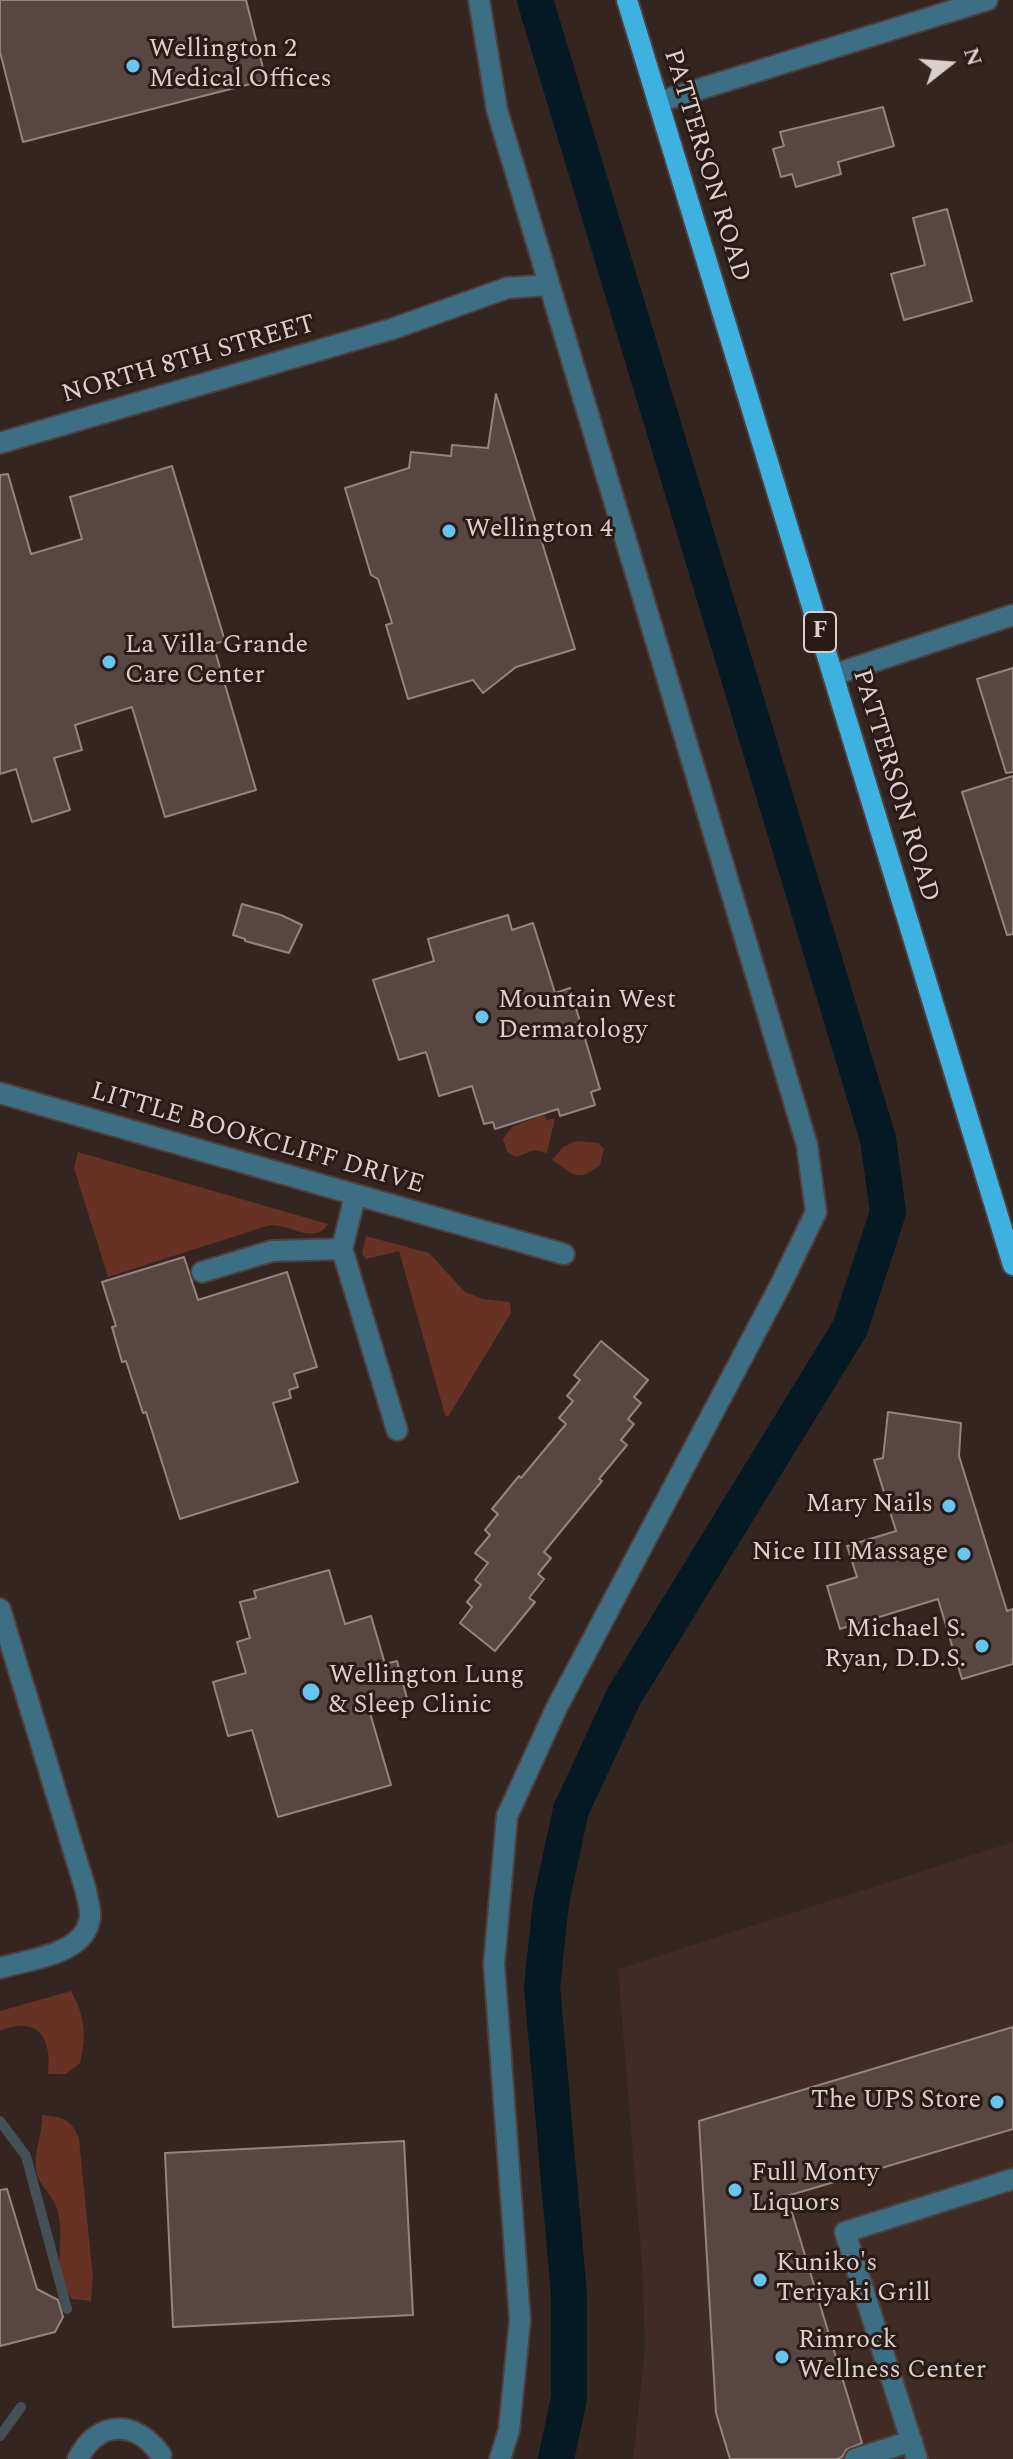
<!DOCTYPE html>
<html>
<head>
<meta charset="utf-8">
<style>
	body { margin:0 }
	#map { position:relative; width:1013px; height:2459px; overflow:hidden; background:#342521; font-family:Spectral,serif }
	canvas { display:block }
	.north { position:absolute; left:909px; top:24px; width:80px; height:80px; -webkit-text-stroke:6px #2a1b17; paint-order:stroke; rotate:73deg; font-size:22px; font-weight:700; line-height:32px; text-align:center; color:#dacfcd }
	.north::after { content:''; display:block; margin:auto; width:28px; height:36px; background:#dacfcd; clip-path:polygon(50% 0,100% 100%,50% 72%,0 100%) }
</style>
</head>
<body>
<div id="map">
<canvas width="1013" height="2459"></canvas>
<div class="north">N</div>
</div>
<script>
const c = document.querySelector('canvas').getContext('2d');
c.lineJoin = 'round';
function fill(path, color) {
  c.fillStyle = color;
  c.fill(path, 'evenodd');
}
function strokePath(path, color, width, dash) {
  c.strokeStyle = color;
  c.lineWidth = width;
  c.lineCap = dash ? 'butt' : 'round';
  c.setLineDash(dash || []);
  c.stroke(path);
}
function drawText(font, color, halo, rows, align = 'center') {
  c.font = font + ' Spectral,serif';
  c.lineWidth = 6;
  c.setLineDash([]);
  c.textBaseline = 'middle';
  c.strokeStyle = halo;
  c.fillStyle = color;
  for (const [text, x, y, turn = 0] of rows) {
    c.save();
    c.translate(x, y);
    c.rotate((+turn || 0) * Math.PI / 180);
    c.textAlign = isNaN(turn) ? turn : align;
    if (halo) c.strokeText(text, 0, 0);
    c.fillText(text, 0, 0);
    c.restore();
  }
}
fill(new Path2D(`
	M 1013,1842 L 1013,2459 L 633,2459 L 645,2349 L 642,2264 L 618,1969 Z`), '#412b25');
fill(new Path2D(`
	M 543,1115 L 548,1120 L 555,1118 L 547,1153 L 534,1150 L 516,1157 L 507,1152 L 503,1139 L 512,1127 Z
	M 577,1141 L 598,1143 L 604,1149 L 600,1165 C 574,1185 573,1172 552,1160 L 563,1147 Z
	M 78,1152 L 328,1224 C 314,1246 291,1224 270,1225 L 108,1277 L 74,1168 Z
	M 366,1236 L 429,1253 L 465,1292 L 483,1299 L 510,1302 L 511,1313 L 448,1417 L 445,1415 L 399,1251 L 366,1259 L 362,1254 Z
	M 71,1991 C 85,2016 87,2035 80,2063 L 66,2074 L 48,2074 C 52,2038 38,2015 0,2031 L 0,2011 Z
	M 42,2115 C 62,2117 72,2119 79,2139 L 93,2278 L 91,2301 L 72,2299 C 49,2271 67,2241 57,2209 C 53,2195 39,2186 36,2171 C 33,2152 43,2134 42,2115 Z`), '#673124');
strokePath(new Path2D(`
	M 0,2121 L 26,2156 L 67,2309
	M 0,2436 L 21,2407`), '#445055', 10);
strokePath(new Path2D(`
	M 535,0 L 878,1139 L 888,1212 L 850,1328 L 624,1696 L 571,1810 L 551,1902 L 542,1987 L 569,2295 L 569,2398 L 556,2459`), '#041922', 36);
const building = new Path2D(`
	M 0,0 L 246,0 L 266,80 L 23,142 L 0,52 Z
	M 883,107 L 894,146 L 838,162 L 841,174 L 796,187 L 792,174 L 781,177 L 773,149 L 784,146 L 780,132 Z
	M 947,209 L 972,301 L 904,320 L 891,274 L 925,265 L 913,218 Z
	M 496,394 L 575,649 L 516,667 L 483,693 L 473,680 L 408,699 L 386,625 L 392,623 L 378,579 L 371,575 L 345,488 L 409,468 L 411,452 L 451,456 L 452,445 L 488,448 Z
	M 172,466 L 225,641 L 213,644 L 256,790 L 165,817 L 132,707 L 75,725 L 82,750 L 54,758 L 70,810 L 32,822 L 16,769 L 0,774 L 0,475 L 8,474 L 31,554 L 82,539 L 70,497 Z
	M 1013,668 L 1013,772 L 1006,773 L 977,679 Z
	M 1013,776 L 1013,934 L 1007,935 L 962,792 Z
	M 242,904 L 281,915 L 302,925 L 289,953 L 245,941 L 245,939 L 233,935 Z
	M 508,915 L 512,930 L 533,923 L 555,993 L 570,988 L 600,1089 L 591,1092 L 595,1105 L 560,1116 L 558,1109 L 495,1129 L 493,1122 L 484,1124 L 472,1086 L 439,1096 L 426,1052 L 399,1060 L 373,980 L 434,961 L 428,939 Z
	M 184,1257 L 198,1300 L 287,1272 L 317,1367 L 294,1374 L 298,1387 L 289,1390 L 291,1398 L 273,1403 L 298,1482 L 180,1519 L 146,1412 L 143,1413 L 126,1361 L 122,1362 L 112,1327 L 116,1326 L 102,1282 Z
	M 601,1341 L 648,1380 L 634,1397 L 641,1403 L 628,1419 L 634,1424 L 621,1440 L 627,1445 L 599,1479 L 602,1481 L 544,1552 L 551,1558 L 538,1574 L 544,1579 L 529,1598 L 535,1602 L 495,1651 L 460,1623 L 472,1607 L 467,1602 L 481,1585 L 475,1580 L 488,1563 L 475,1553 L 490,1535 L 485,1530 L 498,1514 L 492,1509 L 519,1476 L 521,1478 L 566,1424 L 559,1418 L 573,1401 L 567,1396 L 580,1380 L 574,1375 Z
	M 888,1412 L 961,1423 L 959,1456 L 1007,1611 L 1013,1609 L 1013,1664 L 962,1679 L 938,1599 L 840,1629 L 827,1586 L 857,1577 L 847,1546 L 896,1531 L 874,1460 L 883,1458 Z
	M 329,1570 L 345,1624 L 371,1616 L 385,1664 L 397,1661 L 408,1702 L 370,1713 L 391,1785 L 278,1817 L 252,1730 L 228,1736 L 213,1682 L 246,1673 L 237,1642 L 250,1638 L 240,1602 L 256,1598 L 254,1591 Z
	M 1013,2027 L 1013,2129 L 787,2196 L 862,2443 L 846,2450 L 842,2457 L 837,2459 L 730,2459 L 716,2413 L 699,2121 Z
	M 404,2141 L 413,2315 L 173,2327 L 165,2153 Z
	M 7,2189 L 37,2289 L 58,2300 L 63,2317 L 55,2332 L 0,2346 L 0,2190 Z`);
fill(building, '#574641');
strokePath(building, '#96837e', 2);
const minor = new Path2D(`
	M 479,0 L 497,110 L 807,1145 L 816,1212 L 781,1284 L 557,1707 L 507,1816 L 494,1964 L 520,2320 L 509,2430 L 500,2459
	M 658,102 L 987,0
	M 0,443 L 392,329 L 507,288 L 549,285
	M 833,675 L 1013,615
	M 0,1093 L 564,1254
	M 355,1196 L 342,1249 L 397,1430
	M 202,1272 L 272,1251 L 342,1249
	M 0,1609 L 86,1891 C 87,1899 91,1909 90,1917 C 86,1955 29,1959 0,1968
	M 78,2459 C 98,2419 136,2420 161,2455
	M 855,2459 L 912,2441
	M 917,2459 L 845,2232 L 1013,2179`);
const major = new Path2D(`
	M 627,0 L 1013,1265`);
strokePath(minor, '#4f403d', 24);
strokePath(major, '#4f403d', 24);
strokePath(minor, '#3c6e84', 20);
strokePath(major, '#3db2e1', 20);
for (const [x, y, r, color] of [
	[133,66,8,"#65c5ee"],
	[449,531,8,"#65c5ee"],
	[109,662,8,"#65c5ee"],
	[482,1017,8,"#65c5ee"],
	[949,1506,8,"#65c5ee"],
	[964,1554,8,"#65c5ee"],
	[982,1646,8,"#65c5ee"],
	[311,1692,10,"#65c5ee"],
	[997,2102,8,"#65c5ee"],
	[735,2190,8,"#65c5ee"],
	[760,2280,8,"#65c5ee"],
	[782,2357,8,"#65c5ee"]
]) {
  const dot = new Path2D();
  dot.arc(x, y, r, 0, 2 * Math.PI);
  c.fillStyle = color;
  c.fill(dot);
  strokePath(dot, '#2a1b17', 3);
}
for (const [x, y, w] of [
	[820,632,32]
]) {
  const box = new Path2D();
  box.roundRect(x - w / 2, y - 20, w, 40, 6);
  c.fillStyle = '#2a1b17';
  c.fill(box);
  strokePath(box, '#dacfcd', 2);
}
drawText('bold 24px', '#dacfcd', null, [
	["F",820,632]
]);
drawText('26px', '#dacfcd', '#2a1b17', [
	["Wellington 2",149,51],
	["Medical Offices",149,81],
	["Wellington 4",465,531],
	["La Villa Grande",125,647],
	["Care Center",125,677],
	["Mountain West",498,1002],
	["Dermatology",498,1032],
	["Mary Nails",933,1506,"right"],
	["Nice III Massage",948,1554,"right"],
	["Michael S.",966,1631,"right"],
	["Ryan, D.D.S.",966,1661,"right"],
	["Wellington Lung",329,1677],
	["& Sleep Clinic",329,1707],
	["The UPS Store",981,2102,"right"],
	["Full Monty",751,2175],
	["Liquors",751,2205],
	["Kuniko's",776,2265],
	["Teriyaki Grill",776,2295],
	["Rimrock",798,2342],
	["Wellness Center",798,2372]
], 'left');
drawText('26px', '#dacfcd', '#2a1b17', [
	["PATTERSON ROAD",705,166,73],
	["NORTH 8TH STREET",189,361,-16],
	["PATTERSON ROAD",894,786,73],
	["LITTLE BOOKCLIFF DRIVE",257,1140,16]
]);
</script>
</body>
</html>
